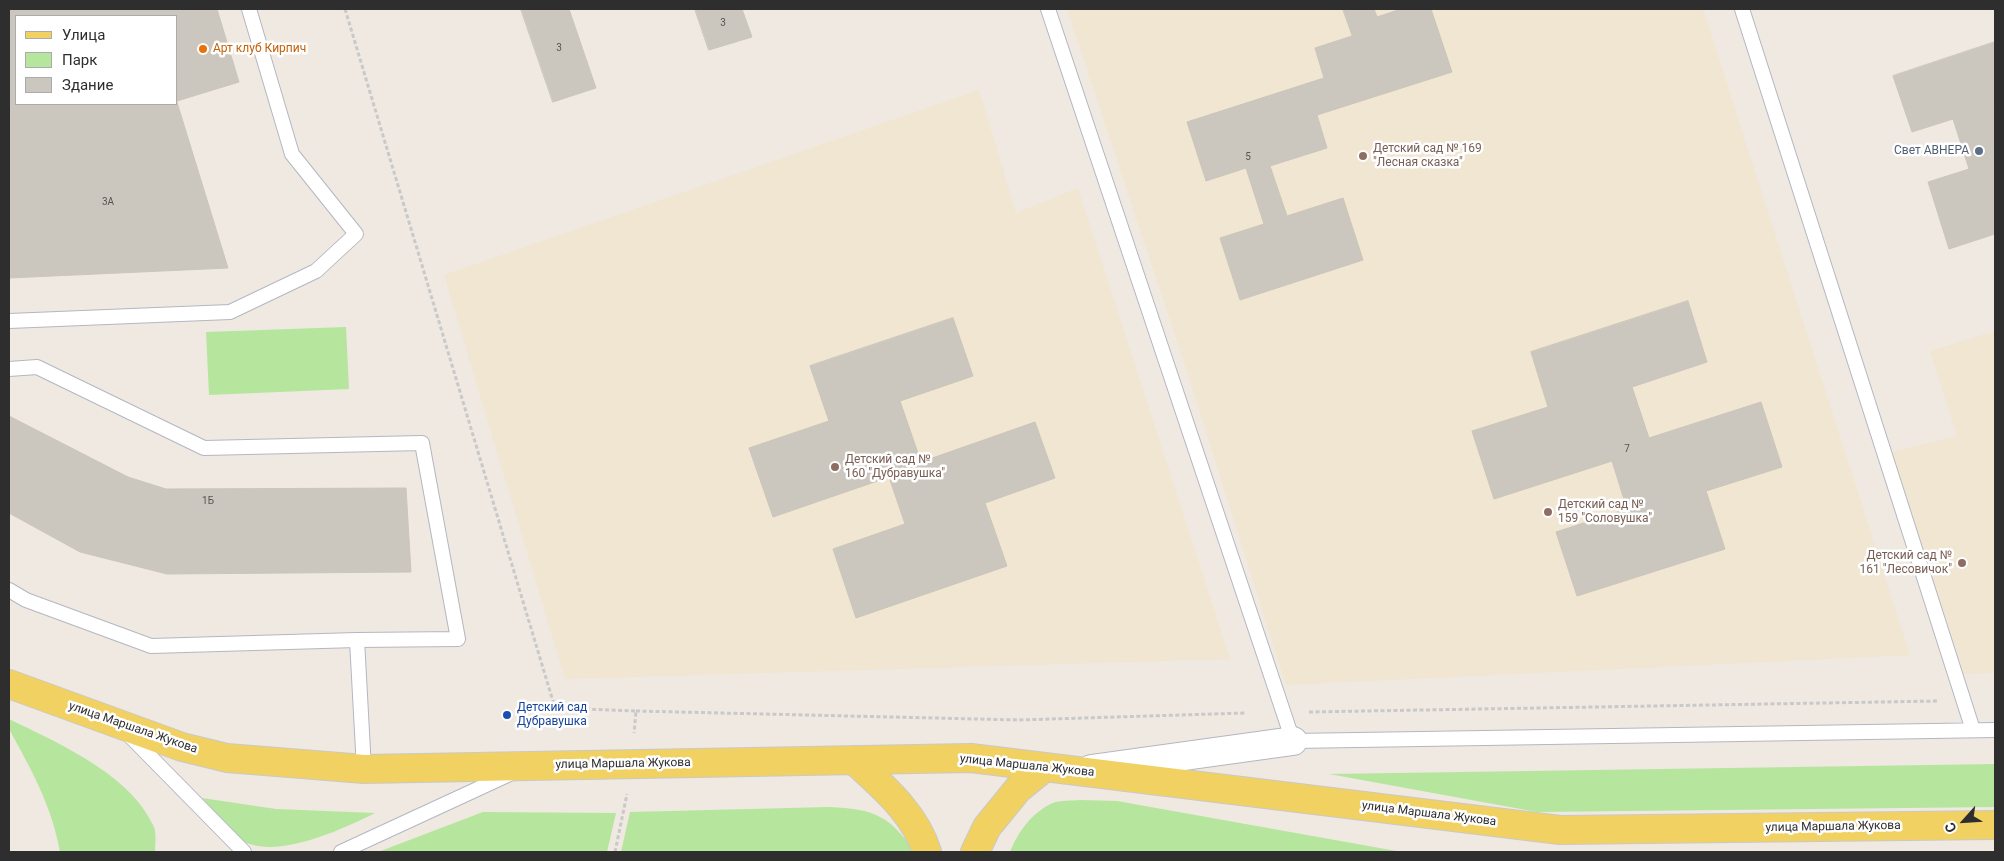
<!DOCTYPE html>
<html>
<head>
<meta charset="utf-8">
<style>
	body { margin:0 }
	#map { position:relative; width:2004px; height:861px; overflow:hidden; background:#efe9e1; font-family:Roboto,sans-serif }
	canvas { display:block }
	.frame { position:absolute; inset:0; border:10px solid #2e2e2e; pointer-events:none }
	.legend { position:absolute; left:15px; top:15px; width:162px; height:90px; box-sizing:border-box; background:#fff; border:1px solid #ababab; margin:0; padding:6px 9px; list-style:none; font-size:15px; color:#2e2e2e }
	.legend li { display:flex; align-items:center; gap:10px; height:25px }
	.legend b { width:25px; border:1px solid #ababab }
	.north { position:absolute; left:1939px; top:796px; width:50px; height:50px; -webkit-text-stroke:4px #fff; paint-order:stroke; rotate:244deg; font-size:14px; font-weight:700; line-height:20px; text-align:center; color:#2e2e2e }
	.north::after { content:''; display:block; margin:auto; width:18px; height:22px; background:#2e2e2e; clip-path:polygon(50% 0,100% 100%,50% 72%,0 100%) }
</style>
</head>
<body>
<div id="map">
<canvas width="2004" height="861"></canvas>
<div class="frame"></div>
<ul class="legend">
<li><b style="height:6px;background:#f2d163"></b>Улица</li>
<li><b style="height:14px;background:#b6e59e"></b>Парк</li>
<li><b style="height:14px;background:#cbc7bf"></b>Здание</li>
</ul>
<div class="north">С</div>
</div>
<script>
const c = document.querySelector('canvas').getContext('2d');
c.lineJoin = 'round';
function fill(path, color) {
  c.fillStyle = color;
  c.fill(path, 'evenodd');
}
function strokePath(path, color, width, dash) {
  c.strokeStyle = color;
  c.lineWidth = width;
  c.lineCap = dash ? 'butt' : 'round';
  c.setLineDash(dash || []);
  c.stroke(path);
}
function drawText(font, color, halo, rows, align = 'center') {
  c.font = font + ' Roboto,sans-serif';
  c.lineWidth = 5;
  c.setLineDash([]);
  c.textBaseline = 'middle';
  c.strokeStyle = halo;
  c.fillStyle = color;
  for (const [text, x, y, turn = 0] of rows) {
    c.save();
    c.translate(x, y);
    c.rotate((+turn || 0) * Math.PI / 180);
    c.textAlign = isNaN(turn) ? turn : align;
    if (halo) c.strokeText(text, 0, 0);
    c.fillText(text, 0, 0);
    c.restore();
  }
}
fill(new Path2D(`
	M 1067,9 L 1703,9 L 1910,655 L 1286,685 L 1186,368 Z
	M 979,90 L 1016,213 L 1078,188 L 1230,659 L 565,679 L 444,275 Z
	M 1995,331 L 1995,673 L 1964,674 L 1892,452 L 1957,436 L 1930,351 Z`), '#f0e6d1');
fill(new Path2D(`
	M 346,327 L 349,389 L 209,395 L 206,332 Z
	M 9,719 C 56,742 130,774 153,825 C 157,832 155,844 155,852 L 60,852 C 52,806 31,769 9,729 Z
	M 1995,764 L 1995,807 L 1537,812 L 1329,774 Z
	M 202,798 L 276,809 L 375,813 C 343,829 275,861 241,840 C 227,829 215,812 202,798 Z
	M 1080,800 L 1117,801 L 1402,852 L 1010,852 C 1018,832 1032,812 1053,803 C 1060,800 1072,801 1080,800 Z
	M 829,807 C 874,809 889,815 915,852 L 621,852 L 630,812 Z
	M 483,812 L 616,813 L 607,852 L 378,852 Z`), '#b6e59e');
const building = new Path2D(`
	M 9,9 L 149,9 L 151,16 L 16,16 L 16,104 L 176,104 L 176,99 L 228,268 L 9,278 Z
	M 149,9 L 217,9 L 239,82 L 177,101 L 176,16 L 151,16 Z
	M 521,9 L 569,9 L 596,88 L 553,102 Z
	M 695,9 L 742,9 L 752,37 L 709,50 Z
	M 1343,9 L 1374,9 L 1377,17 L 1401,9 L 1431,9 L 1452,72 L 1317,115 L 1327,148 L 1270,166 L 1287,216 L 1343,198 L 1363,260 L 1240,300 L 1220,238 L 1264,224 L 1246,168 L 1206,181 L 1187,122 L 1324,78 L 1315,48 L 1352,36 Z
	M 1995,42 L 1995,110 L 1993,111 L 1995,118 L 1995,234 L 1949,249 L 1928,182 L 1969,169 L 1953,119 L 1912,132 L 1893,76 Z
	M 1688,301 L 1707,362 L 1632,387 L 1649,438 L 1761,402 L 1782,467 L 1706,491 L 1725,549 L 1577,596 L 1556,532 L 1627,509 L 1612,461 L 1494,499 L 1472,431 L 1548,407 L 1531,352 Z
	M 953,318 L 973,376 L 900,401 L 921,462 L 1035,422 L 1055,478 L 985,503 L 1007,566 L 856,618 L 833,549 L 905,524 L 889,477 L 773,517 L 749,448 L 829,421 L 810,366 Z
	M 9,416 L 128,477 L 166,489 L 406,488 L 411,572 L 167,574 L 80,552 L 9,513 Z`);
fill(building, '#cbc7bf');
strokePath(building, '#cbc5ba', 1);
const service = new Path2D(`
	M 1048,9 L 1293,741 L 1995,730
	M 1742,9 L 1973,730
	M 9,321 L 230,312 L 316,271 L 356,234 L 292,154 L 249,9
	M 9,369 L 37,367 L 204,448 L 422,443 L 458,639 L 357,640
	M 9,590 L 26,600 L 151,646 L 357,640 L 364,769
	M 127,733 L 244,852
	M 341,852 L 512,773`);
const minor = new Path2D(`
	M 1091,769 L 1293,741`);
const primary = new Path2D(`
	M 9,684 L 182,747 L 227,758 L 364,769 L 971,758 L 1560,830 L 1995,825
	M 854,760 C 883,787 915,813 927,852
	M 975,852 L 987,827 L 1018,789 L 1045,767`);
strokePath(service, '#b4b7c1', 16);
strokePath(minor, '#b4b7c1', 30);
strokePath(primary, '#c9c9c9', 30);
strokePath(new Path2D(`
	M 345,9 L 555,708 L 636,711 L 634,733
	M 636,711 L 1019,720 L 1245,713
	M 1309,712 L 1938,701
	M 615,852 L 627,794`), '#c9c9c9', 3, [4, 2.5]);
strokePath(service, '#fff', 14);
strokePath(minor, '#fff', 28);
strokePath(primary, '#f2d163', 28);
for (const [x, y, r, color] of [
	[203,49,5,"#e8710a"],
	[1979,151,5,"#5c6f8a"],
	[1363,156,5,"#8d6e63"],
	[835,467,5,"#8d6e63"],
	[1548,512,5,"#8d6e63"],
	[1962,563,5,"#8d6e63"],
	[507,715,5,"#1a4fb4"]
]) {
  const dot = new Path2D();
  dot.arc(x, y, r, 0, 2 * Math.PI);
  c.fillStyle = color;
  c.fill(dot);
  strokePath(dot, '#fff', 2);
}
drawText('10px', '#555452', null, [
	["3",723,23],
	["3",559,48],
	["5",1248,157],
	["3А",108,202],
	["7",1627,449],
	["1Б",208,501]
]);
drawText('12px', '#c56008', '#fff', [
	["Арт клуб Кирпич",213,49]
], 'left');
drawText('12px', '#785e54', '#fff', [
	["Детский сад № 169",1373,149],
	["\"Лесная сказка\"",1373,163],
	["Детский сад №",845,460],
	["160 \"Дубравушка\"",845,474],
	["Детский сад №",1558,505],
	["159 \"Соловушка\"",1558,519],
	["Детский сад №",1952,556,"right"],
	["161 \"Лесовичок\"",1952,570,"right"]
], 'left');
drawText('12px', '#4e5e75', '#fff', [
	["Свет АВНЕРА",1969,151]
], 'right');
drawText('12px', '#164399', '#fff', [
	["Детский сад",517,708],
	["Дубравушка",517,722]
], 'left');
drawText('12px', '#2e2e2e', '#fff', [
	["улица Маршала Жукова",133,728,19],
	["улица Маршала Жукова",623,764,-1],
	["улица Маршала Жукова",1027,766,6],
	["улица Маршала Жукова",1429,814,7],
	["улица Маршала Жукова",1833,827,-1]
]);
</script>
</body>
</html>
